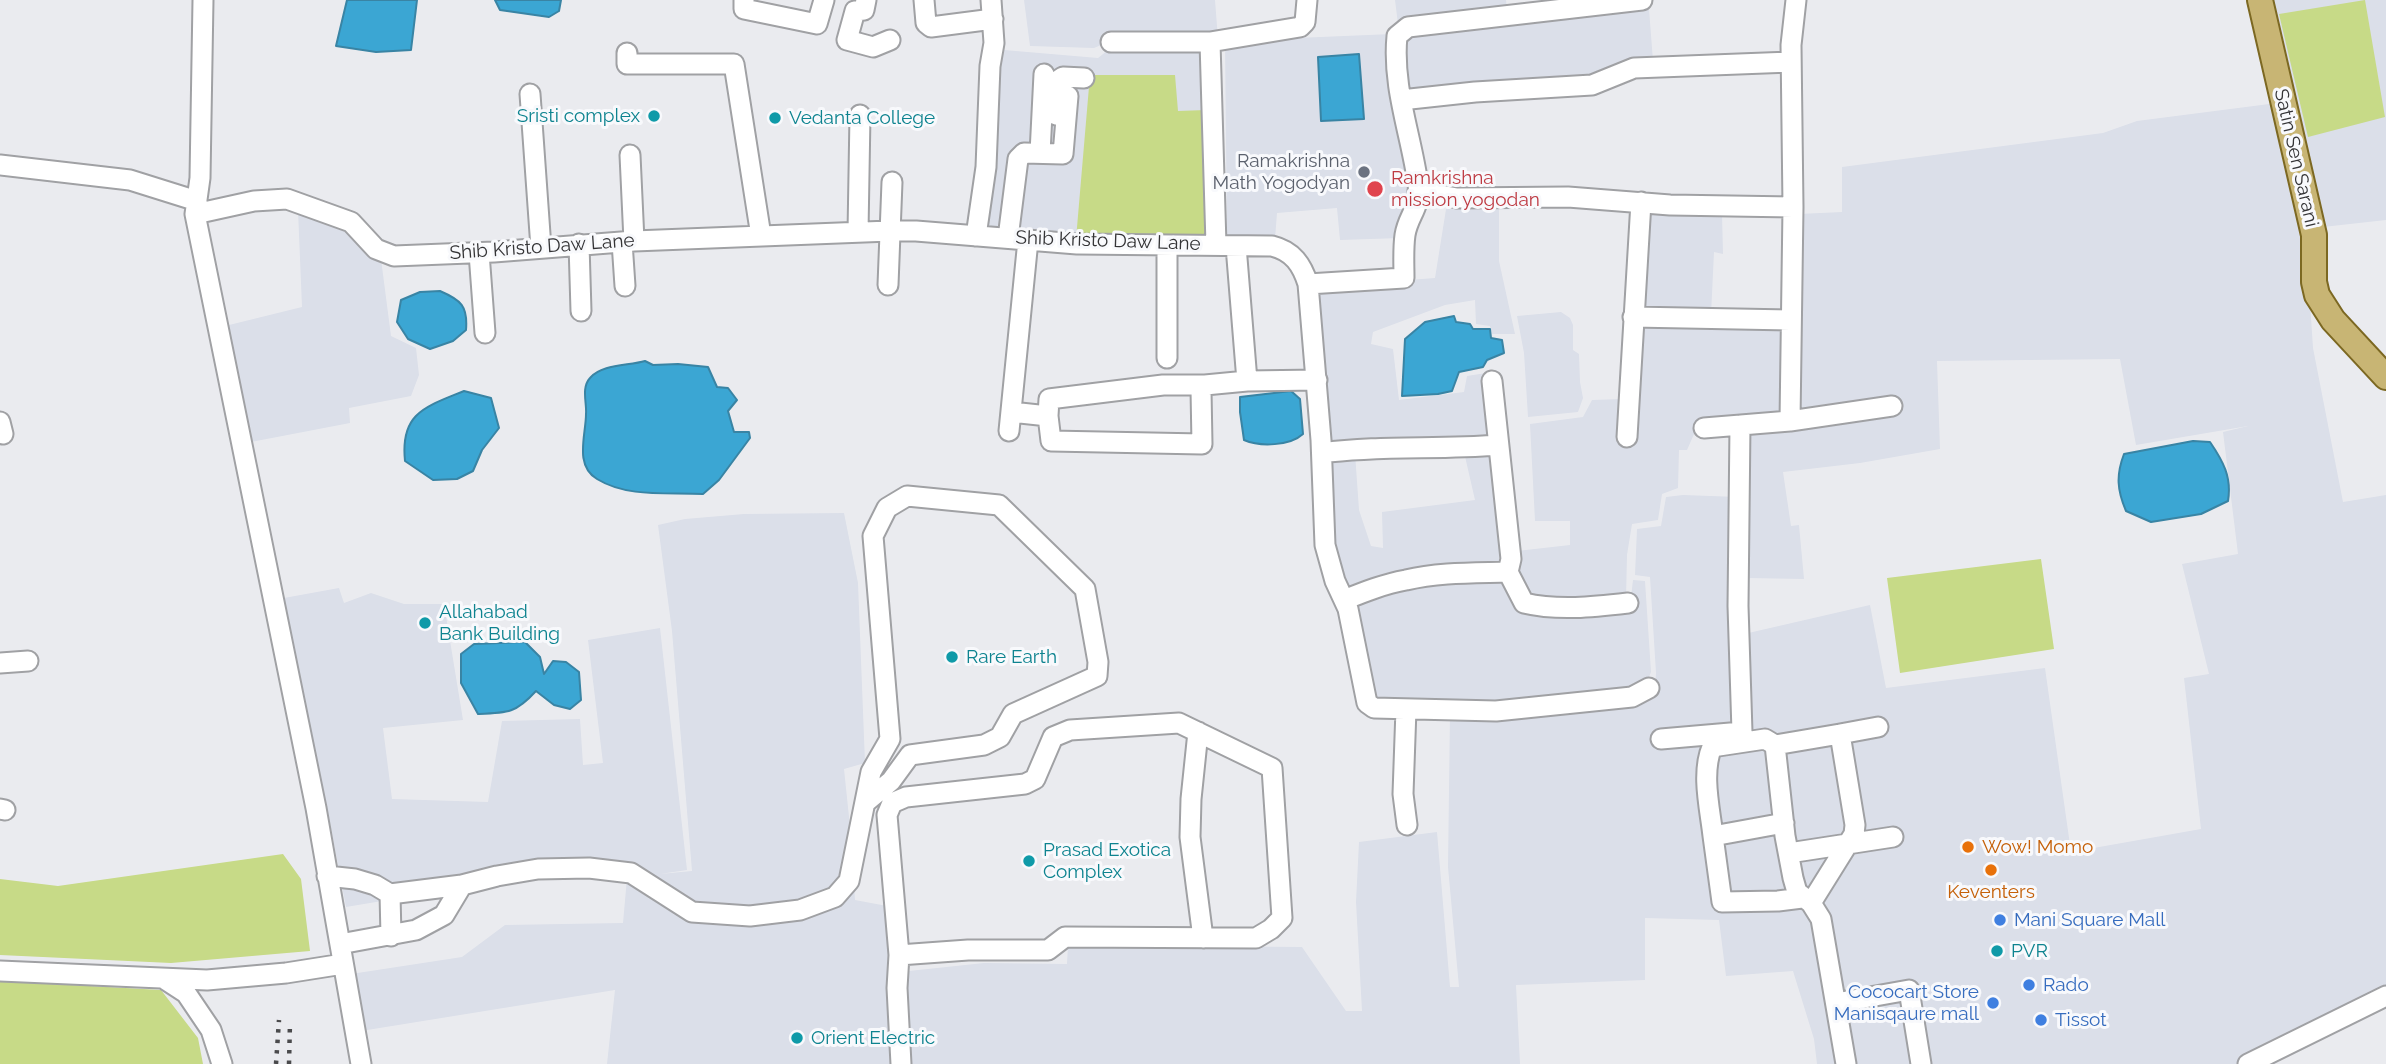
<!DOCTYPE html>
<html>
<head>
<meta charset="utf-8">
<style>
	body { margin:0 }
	canvas { display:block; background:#eaebef }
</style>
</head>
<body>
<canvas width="2386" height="1064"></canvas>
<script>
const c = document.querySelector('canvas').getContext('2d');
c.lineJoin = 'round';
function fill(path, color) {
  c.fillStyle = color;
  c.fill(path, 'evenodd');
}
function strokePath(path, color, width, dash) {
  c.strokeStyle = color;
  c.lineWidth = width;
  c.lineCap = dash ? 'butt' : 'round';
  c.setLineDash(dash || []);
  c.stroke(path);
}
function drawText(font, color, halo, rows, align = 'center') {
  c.font = font + ' Raleway,sans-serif';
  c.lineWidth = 6;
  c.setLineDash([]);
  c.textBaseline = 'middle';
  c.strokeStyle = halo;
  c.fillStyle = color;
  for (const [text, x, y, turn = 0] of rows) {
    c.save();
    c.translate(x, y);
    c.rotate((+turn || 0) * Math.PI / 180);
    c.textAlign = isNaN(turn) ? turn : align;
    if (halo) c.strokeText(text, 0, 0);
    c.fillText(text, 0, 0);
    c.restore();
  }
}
fill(new Path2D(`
	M 1024,0 L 1215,0 L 1218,39 L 1118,38 L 1094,48 L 1030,46 Z
	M 1395,0 L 1506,0 L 1507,9 L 1398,24 Z
	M 2268,0 L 2386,0 L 2386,220 L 2323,227 Z
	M 1642,6 L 1649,9 L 1653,61 L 1593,81 L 1406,95 L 1405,39 L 1415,30 Z
	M 1392,34 L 1414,187 L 1401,238 L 1340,240 L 1337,208 L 1277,213 L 1275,239 L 1227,238 L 1225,41 Z
	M 1113,46 L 1208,46 L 1208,111 L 1076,239 L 982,232 L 996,70 L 1004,50 L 1098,58 Z
	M 2277,103 L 2307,256 L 2313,348 L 2343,502 L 2386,495 L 2386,991 L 2239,1064 L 1817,1064 L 1814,1039 L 1793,971 L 1726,976 L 1719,920 L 1645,918 L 1645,980 L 1516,985 L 1520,1064 L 607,1064 L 615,990 L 361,1031 L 351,974 L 462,957 L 505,925 L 623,923 L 627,878 L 526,877 L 346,907 L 326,802 L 302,725 L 284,598 L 339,588 L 344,603 L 371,593 L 404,604 L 444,604 L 463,720 L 383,728 L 392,799 L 488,802 L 502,721 L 580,719 L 583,765 L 603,763 L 588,640 L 660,628 L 687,870 L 660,874 L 692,871 L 672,631 L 658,525 L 685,519 L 744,514 L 844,513 L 858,583 L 865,763 L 844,769 L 851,836 L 855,900 L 887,906 L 890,973 L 984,963 L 1067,964 L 1068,945 L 1302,947 L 1346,1011 L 1362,1011 L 1356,902 L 1359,842 L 1437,832 L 1450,987 L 1459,987 L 1448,867 L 1450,713 L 1489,714 L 1633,700 L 1655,689 L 1656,673 L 1650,577 L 1635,575 L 1637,529 L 1661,526 L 1666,497 L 1683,495 L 1738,497 L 1733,596 L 1739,729 L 1720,740 L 1751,735 L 1744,634 L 1870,605 L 1886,688 L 2045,668 L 2071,852 L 2201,829 L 2184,678 L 2209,674 L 2182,564 L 2238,554 L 2223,432 L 2248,426 L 2136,445 L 2120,359 L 1937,361 L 1940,449 L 1860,463 L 1783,472 L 1791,526 L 1799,525 L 1804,579 L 1747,578 L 1747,429 L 1858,416 L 1857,408 L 1794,414 L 1799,214 L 1842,212 L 1842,167 L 2103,133 L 2137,121 Z
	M 1499,201 L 1499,261 L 1515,334 L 1492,334 L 1490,326 L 1476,324 L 1475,300 L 1445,305 L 1373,332 L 1371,344 L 1393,349 L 1399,400 L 1464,392 L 1467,376 L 1486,373 L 1493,442 L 1325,447 L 1316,287 L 1435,278 L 1447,203 Z
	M 1647,207 L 1722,214 L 1723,254 L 1714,252 L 1711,315 L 1638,313 Z
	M 298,210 L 350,228 L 381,259 L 391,336 L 416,348 L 419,375 L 411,396 L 349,408 L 350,423 L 251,442 L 225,326 L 302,307 Z
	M 1561,312 L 1570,318 L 1573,325 L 1573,350 L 1579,354 L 1580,382 L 1583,398 L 1578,412 L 1528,417 L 1524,353 L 1517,316 Z
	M 1638,320 L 1786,324 L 1787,417 L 1698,425 L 1687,450 L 1679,450 L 1678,488 L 1662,494 L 1658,520 L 1632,524 L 1627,555 L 1626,599 L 1548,604 L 1525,597 L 1516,564 L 1517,551 L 1570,545 L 1570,521 L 1535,521 L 1530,424 L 1583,417 L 1592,400 L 1622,399 Z
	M 1492,450 L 1502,567 L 1348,596 L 1329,545 L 1328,458 L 1355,453 L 1359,510 L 1371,546 L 1383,548 L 1382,512 L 1475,500 L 1464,452 Z
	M 1507,576 L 1521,607 L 1630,606 L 1633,580 L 1645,581 L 1651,672 L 1645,687 L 1495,706 L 1377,704 L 1354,602 L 1384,587 Z`), '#dbdfe9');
fill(new Path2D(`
	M 2365,0 L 2385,117 L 2308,137 L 2279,14 Z
	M 1090,75 L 1175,75 L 1178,111 L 1206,110 L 1212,240 L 1076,239 Z
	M 2041,559 L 2054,649 L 1900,673 L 1887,578 Z
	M 283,854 L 301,879 L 310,951 L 171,963 L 0,955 L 0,879 L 58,886 Z
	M 0,981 L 161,990 L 198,1038 L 203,1064 L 0,1064 Z`), '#c7da87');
const water = new Path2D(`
	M 347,0 L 417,0 L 411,50 L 376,52 L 336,46 Z
	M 495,0 L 561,0 L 559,11 L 549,17 L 500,10 Z
	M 1359,54 L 1364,119 L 1321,121 L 1318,57 Z
	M 440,291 C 461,300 468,306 466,330 L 453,341 L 430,349 L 408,339 L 397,322 L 401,300 L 420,292 Z
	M 1454,316 L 1456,322 L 1470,324 L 1473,329 L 1490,329 L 1491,338 L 1502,340 L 1504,353 L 1487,360 L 1483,367 L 1459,372 L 1452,391 L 1438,394 L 1402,396 L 1405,339 L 1425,322 Z
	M 645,361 L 653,365 L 678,364 L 708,367 L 717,387 L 728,388 L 737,400 L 728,411 L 734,432 L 749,432 L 750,438 L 719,480 L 703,494 C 668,492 628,498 597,479 C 574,465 586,435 586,414 C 587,403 581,388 590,378 C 602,364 628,366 645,361 Z
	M 464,391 L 491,398 L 499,428 L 482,450 L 473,471 L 457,479 L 433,480 L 405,461 C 400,413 425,407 464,391 Z
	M 1291,391 L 1300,399 L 1303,434 C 1290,446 1260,447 1244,440 L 1240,412 L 1240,397 Z
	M 2193,441 L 2210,442 C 2223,461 2232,477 2228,501 L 2201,514 L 2151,522 L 2126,511 C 2117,490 2116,475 2124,454 Z
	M 525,642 L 540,657 L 544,674 L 553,661 L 566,662 L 579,672 L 581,700 L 570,709 L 554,705 L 536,691 C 516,713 508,713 478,714 L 461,683 L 461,654 L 474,644 Z`);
fill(water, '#3ba6d3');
strokePath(water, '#3984a4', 2);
const minor = new Path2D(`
	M 203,0 L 200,178 L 195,214 L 316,808 L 361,1064
	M 744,0 L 744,9 L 817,24 L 824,0
	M 866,0 L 864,10 L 855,11 L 847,40 L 873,47 L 890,40
	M 924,0 L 926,23 L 931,27 L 993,19
	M 1111,42 L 1210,42 L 1216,245
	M 1210,42 L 1300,27 L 1305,22 L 1307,0
	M 627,53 L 627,64 L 734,64 L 761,236
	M 530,94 L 541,248
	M 1401,100 L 1475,92 L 1592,85 L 1634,68 L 1791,62
	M 1056,115 L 1060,79 L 1063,77 L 1084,78
	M 1040,153 L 1044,74
	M 630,155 L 634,241
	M 0,165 L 130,180 L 197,201
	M 1418,191 L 1457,198 L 1568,197 L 1670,205 L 1793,207
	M 195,214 L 254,201 L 287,199 L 351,222 L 376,249 L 394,256 L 494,252 L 634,241 L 890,231 L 916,231 L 1077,244 L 1272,246 C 1293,251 1302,265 1308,284 L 1321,440 L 1325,545 L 1335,581 L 1348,609 L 1367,703 L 1374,708 L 1496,711 L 1632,697 L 1649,688
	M 858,232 L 860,115
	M 976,236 L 986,167 L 990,66 L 994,43 L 991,0
	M 1008,238 L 1018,159 L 1024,153 L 1063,154 L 1068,96
	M 622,242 L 625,286
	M 579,244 L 581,311
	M 1167,245 L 1167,358
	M 1236,246 L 1247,381
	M 479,253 L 485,333
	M 1308,284 L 1404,278 C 1404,264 1403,249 1405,235 C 1408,215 1421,208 1418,184 C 1411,134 1392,87 1397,36 L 1408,27 L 1642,0
	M 888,285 L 892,182
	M 1633,317 L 1790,320
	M 1492,381 L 1511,559 L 1508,572
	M 1011,412 L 1048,416 L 1051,441 L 1202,444 L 1201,390 L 1205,385 L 1247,381 L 1317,380
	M 1048,416 L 1049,399 L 1163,385 L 1205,385
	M 1790,421 L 1793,207 L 1791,45 L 1796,0
	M 0,422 L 3,434
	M 1704,428 L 1790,421 L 1892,406
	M 1009,431 L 1028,240
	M 1627,437 L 1641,202
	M 1322,453 C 1380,445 1439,450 1497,445
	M 1344,600 C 1364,592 1384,584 1406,580 C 1439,572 1474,573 1508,572 L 1524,603 C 1558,611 1593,607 1628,603
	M 0,663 L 28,661
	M 1406,709 L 1403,794 L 1407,825
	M 1198,732 L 1191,799 L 1190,837 L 1203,938
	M 1840,734 L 1878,727
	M 1661,739 L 1742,732 L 1738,606 L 1740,425
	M 0,809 L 5,810
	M 1784,823 L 1713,836 L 1722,902 L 1778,901 L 1802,898
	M 1713,836 C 1710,809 1701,773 1712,747 L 1765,739 L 1775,745
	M 1789,853 L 1893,837
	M 327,876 L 355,879 L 375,885 L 390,894 L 462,885 L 497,876 L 538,869 L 589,868 L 631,873 L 692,912 L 750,916 L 800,910 L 835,897 L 849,881 L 871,772 L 890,739 L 873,536 L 887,508 L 907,496 L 999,505 L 1085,589 L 1098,662 L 1097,676 L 1013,714 L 1000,737 L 984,745 L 910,755 L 891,781 L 866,802
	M 390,894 L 391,936
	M 1811,903 L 1854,834 L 1855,825 L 1840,734 L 1775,745 L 1785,836 L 1793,878 L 1797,892 L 1811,903 L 1821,919 L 1846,1064
	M 340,944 L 416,930 L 444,915 L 462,885
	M 899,955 L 968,950 L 1048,950 L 1065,937 L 1256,938 L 1271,929 L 1282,918 L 1272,768 L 1179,723 L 1070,730 L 1053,737 L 1035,779 L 1025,784 L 906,797 L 892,803 L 887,815 L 899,955 L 897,988 L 901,1064
	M 0,971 L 207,980 L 286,973 L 343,964
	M 166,980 L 186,993 L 211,1030 L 222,1064
	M 1836,1003 L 1909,990 L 1921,1064
	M 2248,1064 L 2386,996`);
const major = new Path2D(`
	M 2260,0 L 2314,235 L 2314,282 L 2317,295 L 2333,320 L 2386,377`);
strokePath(minor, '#a0a1a4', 23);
strokePath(major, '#7c6822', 28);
strokePath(minor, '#fff', 19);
strokePath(major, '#c8b574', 24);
strokePath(new Path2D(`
	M 276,1064 L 279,1020
	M 289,1064 L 290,1022`), '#4a4a4c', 4.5, [3.5, 7]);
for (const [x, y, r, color] of [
	[654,116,7,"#0f9aa8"],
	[775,118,7,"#0f9aa8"],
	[1364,172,7,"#6b7280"],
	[1375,189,9,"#e0444e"],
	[425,623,7,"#0f9aa8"],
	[952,657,7,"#0f9aa8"],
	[1968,847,7,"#e8710a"],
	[1029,861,7,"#0f9aa8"],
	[1991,870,7,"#e8710a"],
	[2000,920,7,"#3f7fe0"],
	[1997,951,7,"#0f9aa8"],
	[2029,985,7,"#3f7fe0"],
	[1993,1003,7,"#3f7fe0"],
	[2041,1020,7,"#3f7fe0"],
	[797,1038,7,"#0f9aa8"]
]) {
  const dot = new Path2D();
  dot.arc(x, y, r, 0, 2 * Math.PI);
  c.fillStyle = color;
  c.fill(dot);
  strokePath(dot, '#f8f9fc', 2.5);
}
drawText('19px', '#0d838f', '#f8f9fc', [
	["Sristi complex",640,116,"right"],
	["Vedanta College",789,118],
	["Allahabad",439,612],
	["Bank Building",439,634],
	["Rare Earth",966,657],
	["Prasad Exotica",1043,850],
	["Complex",1043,872],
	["PVR",2011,951],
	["Orient Electric",811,1038]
], 'left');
drawText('19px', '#343436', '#f8f9fc', [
	["Satin Sen Sarani",2296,158,77],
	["Shib Kristo Daw Lane",1108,241,2],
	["Shib Kristo Daw Lane",542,247,-4]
]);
drawText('19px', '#5b616d', '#f8f9fc', [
	["Ramakrishna",1350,161],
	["Math Yogodyan",1350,183]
], 'right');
drawText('19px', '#be3a42', '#f8f9fc', [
	["Ramkrishna",1391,178],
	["mission yogodan",1391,200]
], 'left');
drawText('19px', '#c56008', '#f8f9fc', [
	["Wow! Momo",1982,847],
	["Keventers",1991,892,"center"]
], 'left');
drawText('19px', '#366cbe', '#f8f9fc', [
	["Mani Square Mall",2014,920],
	["Rado",2043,985],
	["Cococart Store",1979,992,"right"],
	["Manisqaure mall",1979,1014,"right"],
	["Tissot",2055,1020]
], 'left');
</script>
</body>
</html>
